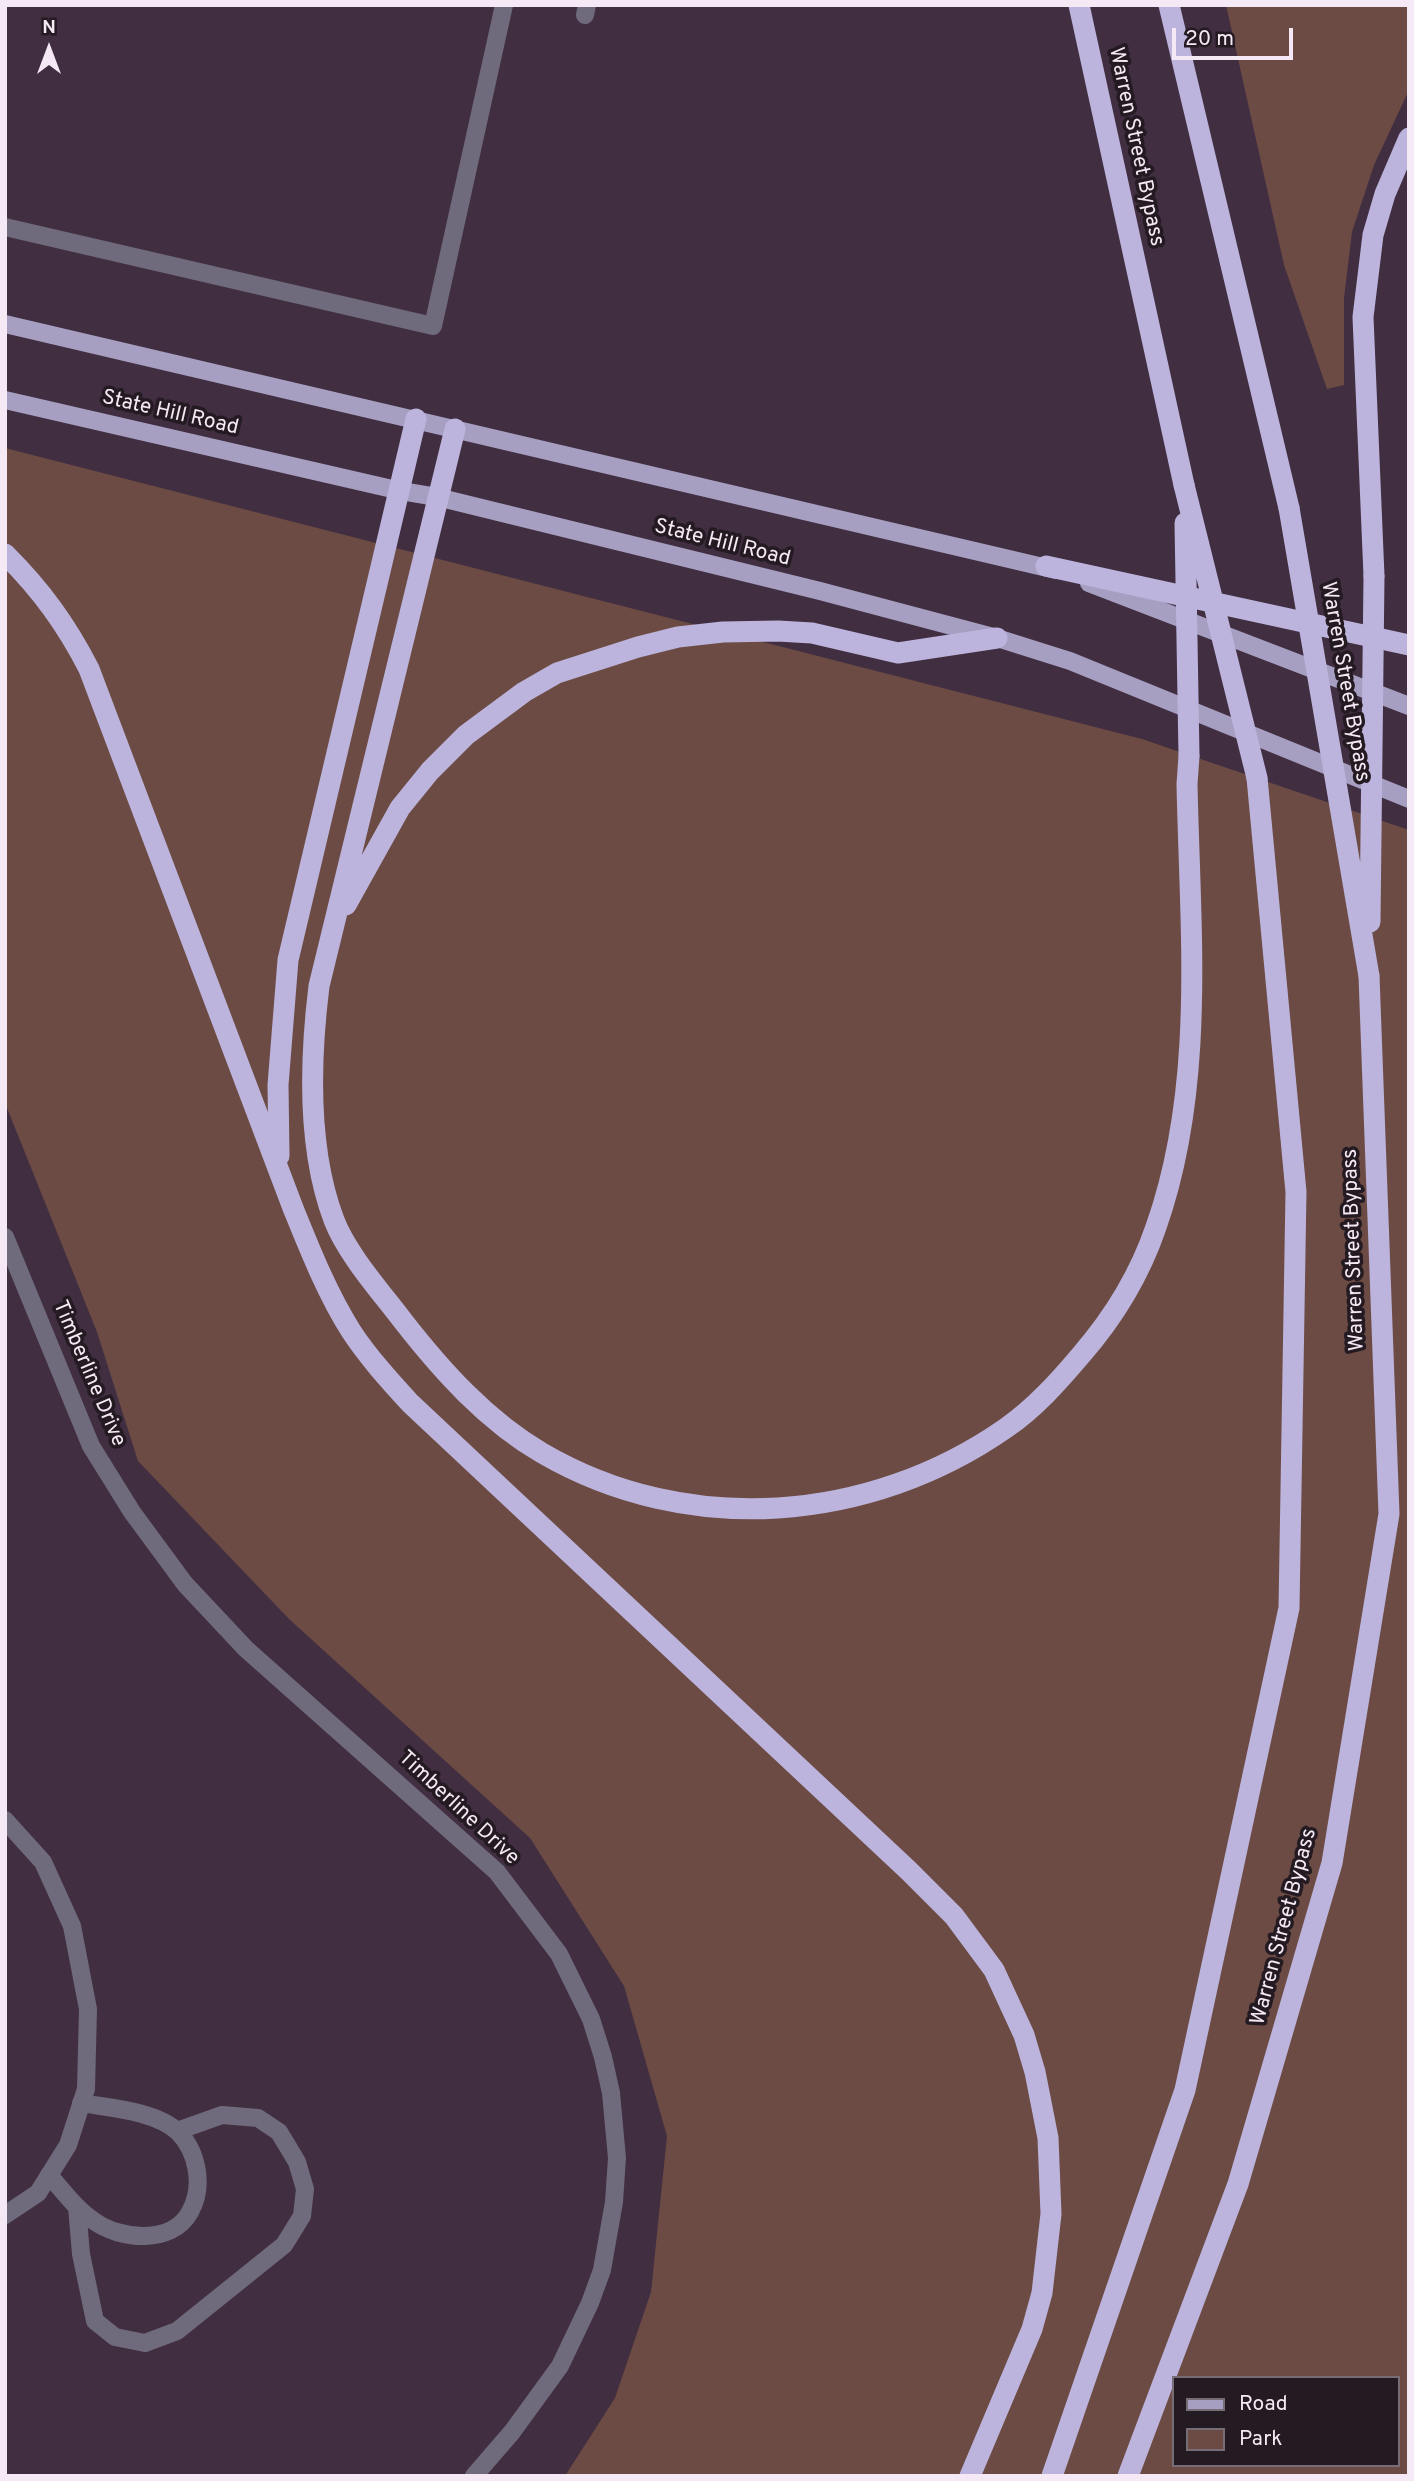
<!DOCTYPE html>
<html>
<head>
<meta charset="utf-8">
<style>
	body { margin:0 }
	#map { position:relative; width:1414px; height:2481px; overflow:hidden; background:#412e41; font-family:Overpass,sans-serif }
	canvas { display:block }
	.frame { position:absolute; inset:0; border:7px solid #f5e9f5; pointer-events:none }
	.legend { position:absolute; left:1172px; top:2376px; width:228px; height:91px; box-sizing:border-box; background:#231a22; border:2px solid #776d76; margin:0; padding:9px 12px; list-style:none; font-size:21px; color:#f5e9f5 }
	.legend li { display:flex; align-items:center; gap:14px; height:35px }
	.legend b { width:35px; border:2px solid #776d76 }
	.north { position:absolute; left:14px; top:14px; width:70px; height:70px; -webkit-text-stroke:5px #231a22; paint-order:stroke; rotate:0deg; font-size:19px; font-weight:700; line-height:28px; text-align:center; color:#f5e9f5 }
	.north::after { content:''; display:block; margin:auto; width:24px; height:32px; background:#f5e9f5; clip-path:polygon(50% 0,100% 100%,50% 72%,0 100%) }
	.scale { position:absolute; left:1172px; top:28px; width:121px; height:32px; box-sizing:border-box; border:4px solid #f5e9f5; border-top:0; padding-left:9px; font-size:21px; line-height:24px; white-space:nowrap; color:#f5e9f5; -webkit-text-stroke:5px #231a22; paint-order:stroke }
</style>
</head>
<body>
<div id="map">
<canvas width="1414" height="2481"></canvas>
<div class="frame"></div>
<ul class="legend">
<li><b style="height:9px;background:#a69fc1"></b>Road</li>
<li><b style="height:19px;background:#6c4b44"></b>Park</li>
</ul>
<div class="north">N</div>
<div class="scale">20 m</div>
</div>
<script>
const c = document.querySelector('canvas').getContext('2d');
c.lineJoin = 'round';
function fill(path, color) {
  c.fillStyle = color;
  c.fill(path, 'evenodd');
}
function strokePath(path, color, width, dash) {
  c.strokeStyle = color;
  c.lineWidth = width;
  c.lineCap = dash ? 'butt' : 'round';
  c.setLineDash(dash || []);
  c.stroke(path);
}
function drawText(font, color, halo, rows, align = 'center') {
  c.font = font + ' Overpass,sans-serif';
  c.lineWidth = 7;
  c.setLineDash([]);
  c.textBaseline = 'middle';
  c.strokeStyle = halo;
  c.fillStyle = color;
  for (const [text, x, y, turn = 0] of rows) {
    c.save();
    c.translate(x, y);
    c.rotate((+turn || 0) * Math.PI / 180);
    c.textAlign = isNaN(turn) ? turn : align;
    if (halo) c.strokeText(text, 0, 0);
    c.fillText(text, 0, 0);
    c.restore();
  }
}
fill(new Path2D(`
	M 1226,5 L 1409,5 L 1409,90 L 1374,165 L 1352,232 L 1344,298 L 1344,385 L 1327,389 L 1284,265 Z
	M 5,448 L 1142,739 L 1409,830 L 1409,2476 L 565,2476 L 615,2398 L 651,2292 L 667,2136 L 624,1986 L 530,1838 L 289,1619 L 138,1461 L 97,1332 L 5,1103 ZM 1174,2378 L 1398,2378 L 1398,2465 L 1174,2465 Z`), '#6c4b44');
strokePath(new Path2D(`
	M 585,15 L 587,5
	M 5,227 L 433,326 L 504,5
	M 49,2175 C 63,2191 76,2209 94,2221 C 120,2240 172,2245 190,2212 C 204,2187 198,2152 178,2132 C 156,2111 110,2108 81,2103
	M 77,2207 L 81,2254 L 95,2321 L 115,2337 L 145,2343 L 177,2331 L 284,2245 L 302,2216 L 305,2189 L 297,2162 L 279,2132 L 258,2118 L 222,2115 L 177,2131`), '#6f6b7c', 18);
strokePath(new Path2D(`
	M 5,1237 L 91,1446 L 132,1512 L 185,1584 L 246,1649 L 497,1872 L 559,1954 L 591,2019 L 603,2057 L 611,2093 L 617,2158 L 614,2202 L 602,2270 L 590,2303 L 560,2366 L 512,2432 L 474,2476
	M 5,1820 L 43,1862 L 72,1926 L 88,2009 L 86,2089 L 68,2145 L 38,2193 L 5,2215`), '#6f6b7c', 18);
strokePath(new Path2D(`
	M 5,324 L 1056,570
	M 5,400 L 401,491 L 437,497 L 820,591 L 997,638 L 1070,661 L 1409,799
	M 1089,583 L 1409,706`), '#a69fc1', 18);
strokePath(new Path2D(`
	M 1079,5 L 1184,485
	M 1169,5 L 1289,508
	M 455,429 L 319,986 C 310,1059 307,1149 334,1220 C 347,1254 381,1292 403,1321 C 442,1371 487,1421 542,1453 C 688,1538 870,1523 1006,1428 C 1035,1408 1059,1381 1081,1355 C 1114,1317 1140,1274 1156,1227 C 1206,1085 1190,931 1187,784 L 1189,756
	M 5,554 C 41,590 66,624 89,669 L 293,1208 C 310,1250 327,1293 351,1331 C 368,1357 389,1380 410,1403 L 909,1871 L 954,1916 L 994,1970 L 1024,2035 L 1035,2072 L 1048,2138 L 1051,2214 L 1042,2293 L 1032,2329 L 970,2476
	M 1046,566 L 1409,645
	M 1374,576 L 1363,317 L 1373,235 L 1385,194 L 1409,138
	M 346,905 L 400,808 L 430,771 L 466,735 L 524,692 L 557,673 L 638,647 L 678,637 L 723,632 L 778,631 L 812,633 L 898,653 L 997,638
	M 279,1156 L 278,1085 L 288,960 L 416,419
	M 1052,2476 L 1185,2090 L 1289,1608 L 1296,1192 L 1257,778
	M 1128,2476 L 1238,2184 L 1332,1863 L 1389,1514 L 1369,976`), '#bcb4dc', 21);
strokePath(new Path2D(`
	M 1184,485 L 1257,778
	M 1289,508 L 1369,976
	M 1185,523 L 1189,756
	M 1370,922 L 1374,576`), '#bcb4dc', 21);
drawText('21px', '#f5e9f5', '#231a22', [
	["Warren Street Bypass",1135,147,78],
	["State Hill Road",170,414,13],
	["State Hill Road",722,544,14],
	["Warren Street Bypass",1344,682,80],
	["Warren Street Bypass",1355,1250,-92],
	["Timberline Drive",88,1374,67],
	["Timberline Drive",458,1809,43],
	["Warren Street Bypass",1285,1927,-75]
]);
</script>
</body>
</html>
